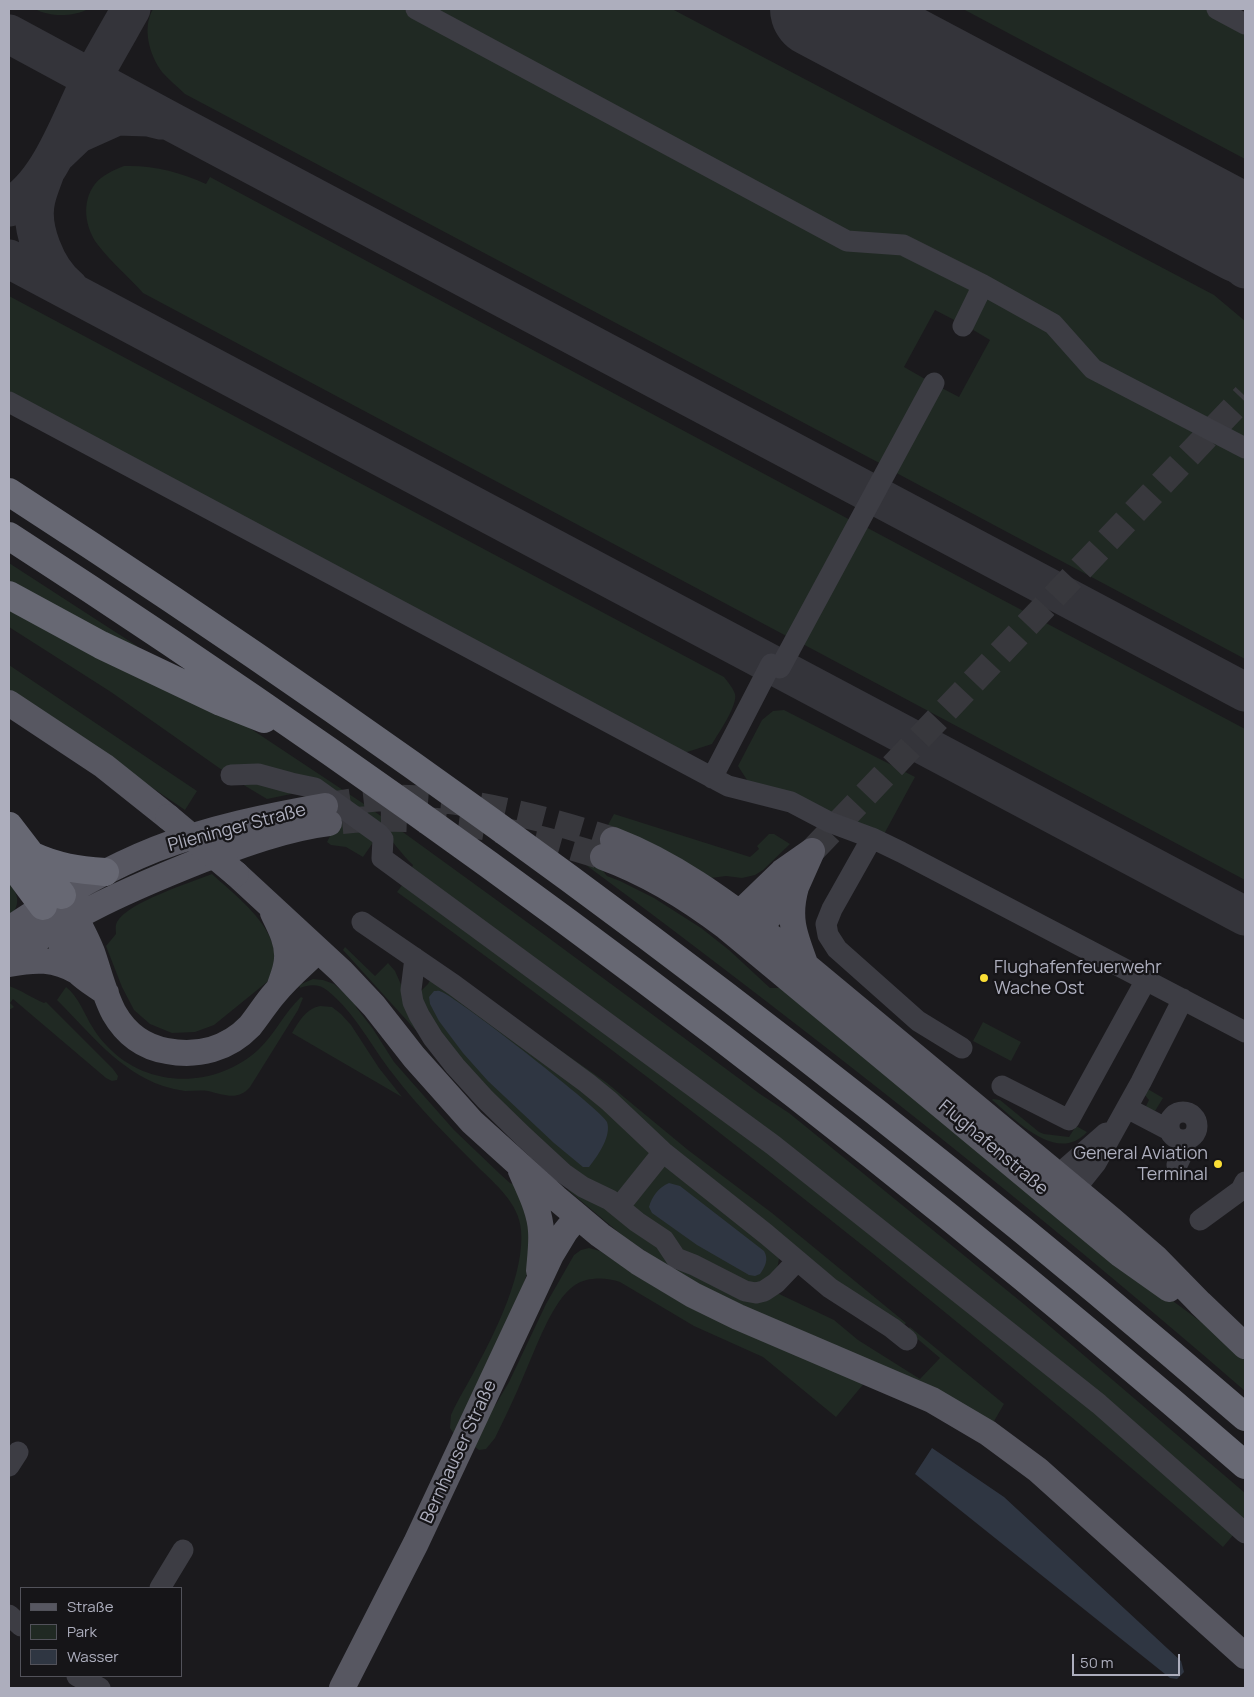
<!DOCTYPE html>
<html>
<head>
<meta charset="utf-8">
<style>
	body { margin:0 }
	#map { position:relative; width:1254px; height:1697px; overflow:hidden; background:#1b1a1d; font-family:Manrope,sans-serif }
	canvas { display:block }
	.frame { position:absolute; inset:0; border:10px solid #adaebd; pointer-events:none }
	.legend { position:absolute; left:20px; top:1587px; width:162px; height:90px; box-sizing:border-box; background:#161518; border:1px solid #52525a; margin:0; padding:6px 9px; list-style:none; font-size:15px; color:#adaebd }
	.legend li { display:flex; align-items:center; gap:10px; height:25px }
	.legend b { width:25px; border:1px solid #52525a }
	.scale { position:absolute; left:1072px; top:1654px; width:108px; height:22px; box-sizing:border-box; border:2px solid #adaebd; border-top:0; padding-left:6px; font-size:15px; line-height:18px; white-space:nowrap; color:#adaebd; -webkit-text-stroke:4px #161518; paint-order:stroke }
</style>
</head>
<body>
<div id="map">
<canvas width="1254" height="1697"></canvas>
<div class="frame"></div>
<ul class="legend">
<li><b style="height:6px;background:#575761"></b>Straße</li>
<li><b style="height:14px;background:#202923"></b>Park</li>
<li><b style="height:14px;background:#2f3642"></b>Wasser</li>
</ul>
<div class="scale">50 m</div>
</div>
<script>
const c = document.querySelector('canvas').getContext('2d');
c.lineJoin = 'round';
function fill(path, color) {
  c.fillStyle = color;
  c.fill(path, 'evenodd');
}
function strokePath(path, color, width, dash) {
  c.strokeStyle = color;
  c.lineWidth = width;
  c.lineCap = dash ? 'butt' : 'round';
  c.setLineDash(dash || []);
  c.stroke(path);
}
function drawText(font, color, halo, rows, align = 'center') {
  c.font = font + ' Manrope,sans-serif';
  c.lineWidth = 4.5;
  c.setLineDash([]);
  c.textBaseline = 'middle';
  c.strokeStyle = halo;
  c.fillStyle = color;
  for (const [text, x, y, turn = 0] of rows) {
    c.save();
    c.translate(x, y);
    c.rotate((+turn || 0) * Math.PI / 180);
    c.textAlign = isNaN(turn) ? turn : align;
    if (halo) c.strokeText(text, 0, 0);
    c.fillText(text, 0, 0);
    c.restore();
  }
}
fill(new Path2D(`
	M 35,9 L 88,9 C 73,17 50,17 35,9 Z
	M 153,9 L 403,9 L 845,245 L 903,250 L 980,288 L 962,324 L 935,310 L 904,367 L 932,383 L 885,466 L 185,94 C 178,87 169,80 162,72 C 149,54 142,28 153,9 Z
	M 421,9 L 672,9 L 1214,295 L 1245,321 L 1245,443 L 1096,364 L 1057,318 L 904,241 L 847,237 Z
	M 963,9 L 1209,9 L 1245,28 L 1245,159 Z
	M 124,166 C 153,165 180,172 206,184 L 210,177 L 854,522 L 792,639 L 143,293 C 129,277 111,262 98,245 C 85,228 81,202 95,184 C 102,175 114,170 124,166 Z
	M 984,289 L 1050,327 L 1093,374 L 1245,453 L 1245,659 L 889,469 L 934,384 L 959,397 L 990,340 L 965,325 Z
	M 9,296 L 724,677 C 728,682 733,688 735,694 C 738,705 718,734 712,744 L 684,753 L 9,395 Z
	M 862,525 L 1245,729 L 1245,880 L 799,642 Z
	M 9,563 L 137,646 L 134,653 L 9,588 Z
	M 9,605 L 242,723 L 367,806 L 542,933 L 760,1094 L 789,1113 L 1025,1305 L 1245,1493 L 1245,1521 L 1223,1547 C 958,1316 683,1097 397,892 L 406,880 L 413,865 C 401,854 394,841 381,831 L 363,857 L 346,847 L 331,845 L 327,842 L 332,832 L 301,792 L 267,799 L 242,784 L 111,692 L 9,627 Z
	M 9,665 L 197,791 L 185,810 L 9,690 Z
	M 784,710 L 915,777 L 883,836 L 749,783 L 738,766 L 762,720 L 773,711 Z
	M 614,814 L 750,857 L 759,849 L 757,846 L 769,834 L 774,834 L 790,844 L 763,870 L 755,875 L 742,878 L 726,876 L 711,878 L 603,871 L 607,876 L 620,881 L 654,898 L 701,928 L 729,950 L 770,988 L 783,988 L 1131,1270 L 1204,1324 L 1245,1358 L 1245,1391 C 1033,1207 812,1033 586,865 Z
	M 212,874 C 240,900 295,939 267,982 L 214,1025 L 195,1032 L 172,1033 L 150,1024 L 134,1010 L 122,987 L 106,946 L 116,934 C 116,929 115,926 117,922 C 128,902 190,883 212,874 Z
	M 9,882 C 19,896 21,904 9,918 Z
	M 345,947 L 375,976 L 388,963 L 395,971 L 403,989 L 420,992 L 428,984 L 438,964 L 607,1083 L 688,1150 L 772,1213 L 906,1323 L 902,1327 L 791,1248 L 779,1259 L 776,1274 L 777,1293 L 834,1320 L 858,1340 L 920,1379 L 940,1358 L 907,1330 L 910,1327 L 1004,1404 L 990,1428 L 683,1277 L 623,1236 L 568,1190 L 577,1176 L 430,1046 L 343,950 Z
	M 313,979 L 323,980 L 334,984 L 355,1002 L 356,1007 L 373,1029 L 394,1062 L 454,1130 L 500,1174 L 510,1183 L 515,1185 L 528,1205 L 530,1264 L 518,1302 L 454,1434 L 450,1428 L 451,1415 C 458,1399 468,1384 476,1368 C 496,1331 525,1272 521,1230 C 519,1203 495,1184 477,1166 C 448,1137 418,1107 393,1074 C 371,1046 356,1014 328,991 C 320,984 310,984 300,988 L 299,985 Z
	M 9,986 C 21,990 32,998 44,1003 L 46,1002 L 113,1069 L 118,1076 L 117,1080 L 112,1081 L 106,1078 L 13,999 L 10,1003 L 14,1007 L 9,1010 Z
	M 66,987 C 79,997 84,1014 93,1028 C 97,1035 102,1041 107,1046 C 147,1089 215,1089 258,1050 C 275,1034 284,1013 301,997 L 303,998 L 298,1010 L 250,1087 C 238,1101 225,1095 208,1091 C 201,1090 193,1091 185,1091 C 178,1090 170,1088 163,1086 C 119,1071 89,1032 57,1000 Z
	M 320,1006 L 332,1007 L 341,1014 L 351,1025 L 379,1068 L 402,1097 L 292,1033 C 299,1022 305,1009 320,1006 Z
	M 983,1022 L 1021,1042 L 1011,1061 L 973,1041 Z
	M 1146,1088 L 1163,1098 L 1155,1111 L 1148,1109 L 1146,1106 L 1149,1100 L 1143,1093 Z
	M 993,1099 L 1000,1100 L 1039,1132 L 1044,1134 L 1069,1137 L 1076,1126 L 1087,1132 C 1057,1165 1015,1119 992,1100 Z
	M 589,1248 L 600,1251 L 653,1286 L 691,1308 L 866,1381 L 836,1417 L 763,1357 L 694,1326 L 620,1282 C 606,1277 587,1277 575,1285 C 552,1300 535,1351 524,1375 C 515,1397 505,1417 495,1438 L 486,1449 L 479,1450 L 475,1447 L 481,1425 L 496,1404 L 509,1382 L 546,1304 L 574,1255 L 581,1250 Z`), '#202923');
fill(new Path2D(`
	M 434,991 C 438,991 438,990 442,992 C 459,999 603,1111 607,1122 C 612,1136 597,1157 589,1167 L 583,1167 L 554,1143 L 488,1081 L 463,1053 L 439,1021 L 430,1004 L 429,997 Z
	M 669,1183 L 680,1186 L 764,1251 C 769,1259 765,1267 760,1274 L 755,1276 L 749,1275 L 697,1245 L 652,1213 L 649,1207 C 652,1196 659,1187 669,1183 Z
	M 932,1448 L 1004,1497 L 1181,1661 L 1184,1672 L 1177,1679 L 1170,1678 L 915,1474 Z`), '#2f3642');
strokePath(new Path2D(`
	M 9,34 L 172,122 L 1245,692
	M 1083,150 L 1177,215 L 1245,269
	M 57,153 L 77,134 L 117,116 L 149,117 L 161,120
	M 45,172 C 42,181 38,190 36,199 C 29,227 46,270 69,288
	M 9,207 C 50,185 70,120 91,80 C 104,56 118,32 131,9
	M 9,259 L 1245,916`), '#34343a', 39);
strokePath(new Path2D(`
	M 819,9 L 1245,235`), '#34343a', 98);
strokePath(new Path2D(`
	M 325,806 C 345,802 365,799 385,798 C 458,795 544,818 613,840
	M 342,821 C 430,812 520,830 603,857
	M 812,851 L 1245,396`), '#38383d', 26, [26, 13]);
strokePath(new Path2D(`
	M 416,9 L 847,241 L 903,245 L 983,285 L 1053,324 L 1093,369 L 1245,448
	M 1217,9 L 1245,24
	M 963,326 L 983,285
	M 9,402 L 728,786 L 791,802 L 829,822 L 872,838 L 901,852 L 1245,1032
	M 780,668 L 934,383
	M 231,775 L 258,774 L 291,783 L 315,788 L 379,834 L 383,839 L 382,858 L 773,1145 L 1099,1404 L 1245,1533
	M 712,778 L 771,664
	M 872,838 L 832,909 L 826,924 L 828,935 L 837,949 L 918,1021 L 962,1048
	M 362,922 L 454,985 L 587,1083 L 609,1101 L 663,1152 L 766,1234 L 830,1288 L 892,1328 L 907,1340
	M 415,958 L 411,990 L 413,1002 L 419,1015 L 433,1038 L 455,1066 L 485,1099 L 523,1136 L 563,1173 L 583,1187 L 610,1200 L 637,1222 L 664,1240 L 676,1258 L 694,1265 L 745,1291 L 756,1293 L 764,1291 L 776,1283 L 797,1261
	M 1002,1086 L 1069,1120 L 1146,980
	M 1127,1108 L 1169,1130
	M1169 1126a14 14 0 1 1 28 0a14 14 0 1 1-28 0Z
	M 1177,1165 L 1185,1148 L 1182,1140
	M 1052,1189 L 1055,1179 L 1058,1175 L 1106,1133
	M 1059,1193 L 1080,1183 L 1096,1163 L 1141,1082 L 1183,999
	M 619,1207 L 663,1152
	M 1200,1220 L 1241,1190 L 1245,1182
	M 9,1466 L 18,1452
	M 160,1588 L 183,1550
	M 9,1615 L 21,1626
	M 77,1676 L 100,1688`), '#3d3d44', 21);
strokePath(new Path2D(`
	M 9,703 L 104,766 L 168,817
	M 613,840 C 673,863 723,900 774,939 L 1112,1220 L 1156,1258 L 1200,1303 L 1245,1346
	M 603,857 C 647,873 688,898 726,927 L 1121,1255 L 1169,1289
	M 236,874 L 341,971 L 374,1006 L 414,1057 L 472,1122 L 556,1198 L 600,1235 L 638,1262 L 693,1295 L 738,1317 L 932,1400 L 988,1433 L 1038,1470 L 1245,1656
	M 796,887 C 787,919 795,936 806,966
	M 62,895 C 73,913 84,932 92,952 C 99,972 104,994 114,1013 C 126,1034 143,1047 167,1051 C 198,1057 228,1049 250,1026 C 259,1015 266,1003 275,993 C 288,977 304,964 318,950
	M 47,913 C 58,931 64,957 78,972 C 86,980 97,986 106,993
	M 273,913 C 280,927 288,942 287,958 C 287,968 282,979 279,988
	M 728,924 L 782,872 L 812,851
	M 9,929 C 56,898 103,870 156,849 C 210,828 268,816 325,806
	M 748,940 L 796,887 L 812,851
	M 9,958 C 68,916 134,887 202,860 C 241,845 287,828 329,823
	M 9,964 C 35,959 55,958 78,972
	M 521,1171 C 529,1190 540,1210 541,1231 C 542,1244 540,1258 539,1271
	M 342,1688 L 416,1543 L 551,1255 L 565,1232 L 577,1217`), '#575761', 26);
strokePath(new Path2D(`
	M 9,492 C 442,772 855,1080 1245,1417
	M 9,536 C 442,816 856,1127 1245,1465
	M 9,595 L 101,645 L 221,702 L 264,719
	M 9,826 L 62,895
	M 33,856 C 56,867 79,870 105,872
	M 9,860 L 43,906`), '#676873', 28);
strokePath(new Path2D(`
	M 168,817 L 236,874`), '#575761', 26);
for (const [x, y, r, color] of [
	[984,978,5,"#fade35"],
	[1218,1164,5,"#fade35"]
]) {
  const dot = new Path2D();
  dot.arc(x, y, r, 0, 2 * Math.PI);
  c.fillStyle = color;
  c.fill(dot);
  strokePath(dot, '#161518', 2);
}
drawText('18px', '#adaebd', '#161518', [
	["Plieninger Straße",237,828,-15],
	["Flughafenstraße",993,1148,40],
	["Bernhauser Straße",459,1452,-65]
]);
drawText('18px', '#adaebd', '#161518', [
	["Flughafenfeuerwehr",994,968],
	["Wache Ost",994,989],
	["General Aviation",1208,1154,"right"],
	["Terminal",1208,1175,"right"]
], 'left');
</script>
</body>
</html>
